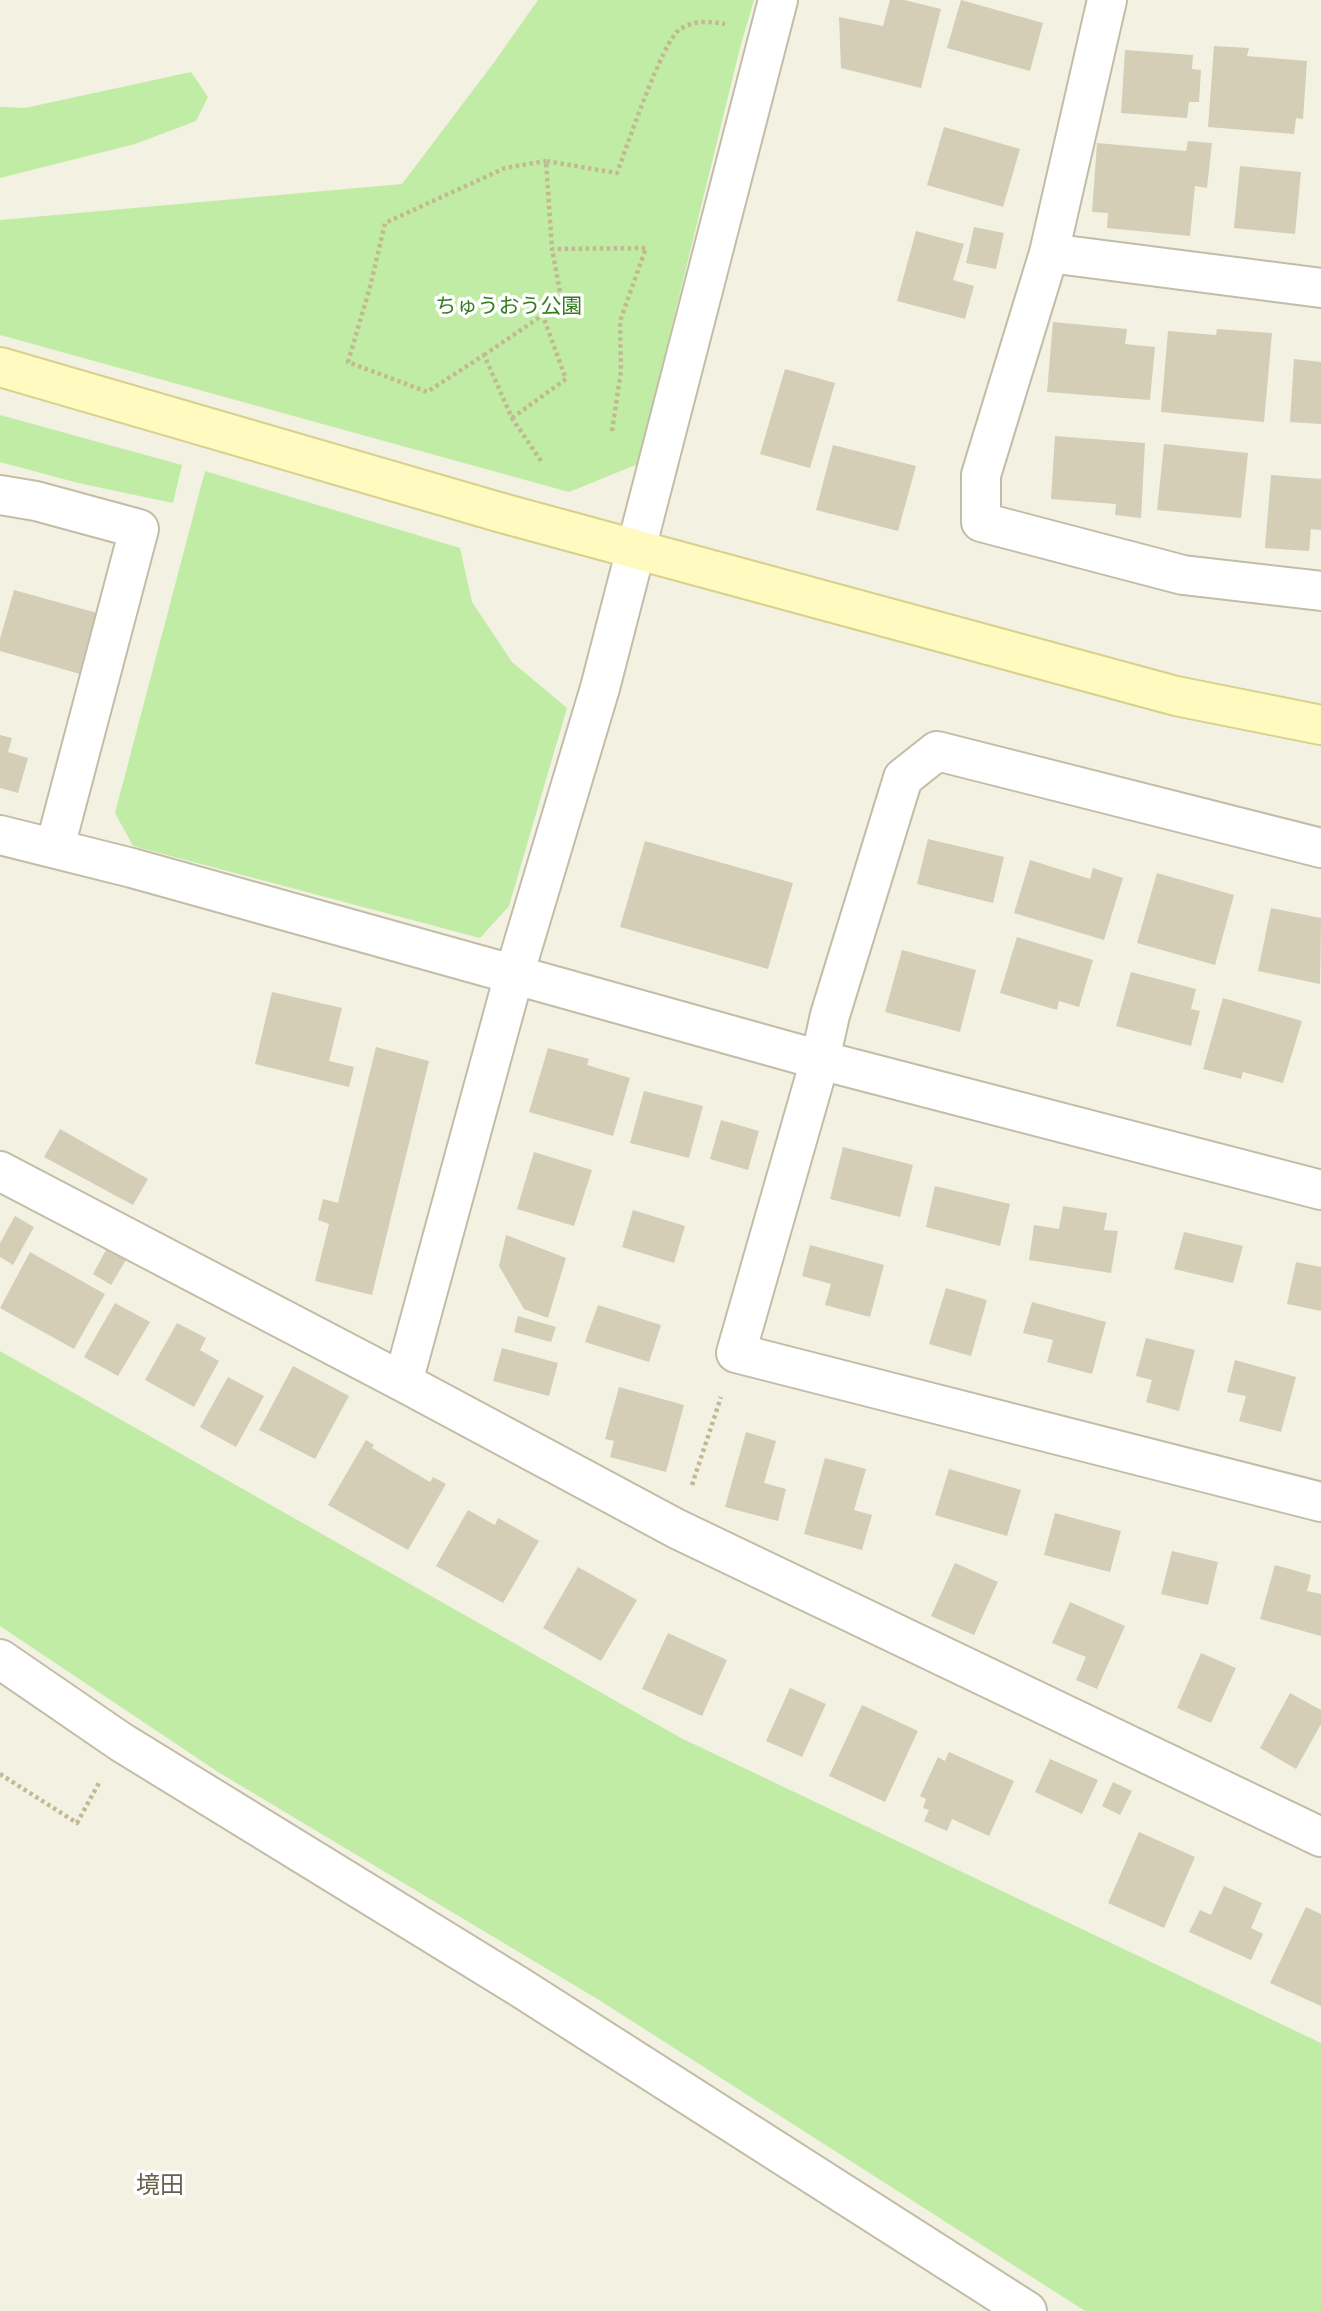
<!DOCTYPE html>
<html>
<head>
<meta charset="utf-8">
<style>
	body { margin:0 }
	canvas { display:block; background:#f3f1e2 }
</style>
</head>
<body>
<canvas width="1321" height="2311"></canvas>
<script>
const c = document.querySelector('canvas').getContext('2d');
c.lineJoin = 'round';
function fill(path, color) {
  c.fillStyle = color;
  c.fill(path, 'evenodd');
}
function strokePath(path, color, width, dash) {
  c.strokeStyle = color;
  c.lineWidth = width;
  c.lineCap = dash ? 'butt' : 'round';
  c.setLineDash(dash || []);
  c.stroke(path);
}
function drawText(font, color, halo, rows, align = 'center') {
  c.font = font + ' Arial,"Noto Sans JP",sans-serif';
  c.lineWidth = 7;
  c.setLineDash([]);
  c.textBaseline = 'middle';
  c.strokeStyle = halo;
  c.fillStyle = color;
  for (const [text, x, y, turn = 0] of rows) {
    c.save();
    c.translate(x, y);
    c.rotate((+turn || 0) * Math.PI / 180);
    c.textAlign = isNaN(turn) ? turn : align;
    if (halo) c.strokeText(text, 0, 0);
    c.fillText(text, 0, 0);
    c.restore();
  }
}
fill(new Path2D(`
	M 538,0 L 754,0 L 740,48 L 638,464 L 569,492 L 0,335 L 0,220 L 402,184 L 495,61 Z
	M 191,72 L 208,97 L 196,121 L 135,144 L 0,178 L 0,107 L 25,108 Z
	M 0,415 L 182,465 L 173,503 L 78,483 L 0,462 Z
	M 205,471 L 460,548 L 472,602 L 512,662 L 567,708 L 509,906 L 480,938 L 133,846 L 115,813 Z
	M 0,1351 L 681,1738 L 1321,2043 L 1321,2311 L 1085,2311 L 599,2000 L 218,1772 L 0,1626 Z`), '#c1eca5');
fill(new Path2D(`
	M 890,0 L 904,0 L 941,9 L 921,88 L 841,68 L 839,17 L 883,26 Z
	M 961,0 L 1043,23 L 1030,71 L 947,48 Z
	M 1214,46 L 1249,48 L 1247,56 L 1307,61 L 1303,119 L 1296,118 L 1294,134 L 1208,127 Z
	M 1125,50 L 1193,55 L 1192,69 L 1201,70 L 1199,102 L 1189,102 L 1187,118 L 1121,113 Z
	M 944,127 L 1020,149 L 1003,207 L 927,185 Z
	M 1188,141 L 1212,143 L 1207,188 L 1195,186 L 1190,236 L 1107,228 L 1108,213 L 1092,212 L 1097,143 L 1186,151 Z
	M 1240,166 L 1301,172 L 1295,234 L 1234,228 Z
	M 974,227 L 1004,233 L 996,269 L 966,263 Z
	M 916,231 L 964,244 L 953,280 L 974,286 L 965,319 L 897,301 Z
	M 1053,322 L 1127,329 L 1125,344 L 1155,347 L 1150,400 L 1047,392 Z
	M 1217,329 L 1272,333 L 1264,422 L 1161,412 L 1168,331 L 1216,335 Z
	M 1294,359 L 1321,362 L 1321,424 L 1290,422 Z
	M 785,369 L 835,383 L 810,468 L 760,454 Z
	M 1055,436 L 1145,443 L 1141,518 L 1115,515 L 1116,504 L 1051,499 Z
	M 1164,444 L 1248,453 L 1241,518 L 1157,510 Z
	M 833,445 L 916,466 L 898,531 L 816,510 Z
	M 1271,475 L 1321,479 L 1321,530 L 1311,529 L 1309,551 L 1265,548 Z
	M 14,590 L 97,613 L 80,674 L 0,651 L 0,639 Z
	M 0,735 L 12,738 L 8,752 L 28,758 L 18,793 L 0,788 Z
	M 928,839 L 1004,857 L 993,903 L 917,884 Z
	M 645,841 L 793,883 L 768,969 L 620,927 Z
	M 1030,860 L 1090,879 L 1093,868 L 1123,878 L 1104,940 L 1014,913 Z
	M 1157,873 L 1234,895 L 1215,965 L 1137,943 Z
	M 1271,908 L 1321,918 L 1320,984 L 1258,971 Z
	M 1017,937 L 1093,960 L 1079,1007 L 1059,1001 L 1057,1010 L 1000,993 Z
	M 902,950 L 976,970 L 960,1032 L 885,1012 Z
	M 1131,972 L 1196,989 L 1191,1009 L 1200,1011 L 1191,1046 L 1116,1026 Z
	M 272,992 L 342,1008 L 329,1061 L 354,1067 L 349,1087 L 255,1064 Z
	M 1223,998 L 1302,1021 L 1283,1083 L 1243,1072 L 1241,1079 L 1203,1069 Z
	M 376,1047 L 429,1061 L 372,1295 L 315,1281 L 329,1224 L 318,1220 L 323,1199 L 338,1203 Z
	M 548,1048 L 589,1059 L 587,1065 L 630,1078 L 613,1136 L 529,1112 Z
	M 644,1091 L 703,1106 L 689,1158 L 630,1143 Z
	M 721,1120 L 759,1131 L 748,1170 L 710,1159 Z
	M 60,1129 L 148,1179 L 133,1205 L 44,1157 Z
	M 843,1147 L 913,1165 L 900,1217 L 830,1199 Z
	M 534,1152 L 592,1170 L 574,1226 L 517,1209 Z
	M 935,1186 L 1010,1204 L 1000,1246 L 926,1227 Z
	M 1063,1206 L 1107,1213 L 1104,1230 L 1118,1231 L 1111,1273 L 1029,1260 L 1034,1225 L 1059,1229 Z
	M 633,1210 L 685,1226 L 674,1263 L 622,1247 Z
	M 15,1216 L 34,1227 L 13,1265 L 0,1257 L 0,1243 Z
	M 1184,1232 L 1243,1246 L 1233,1283 L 1174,1269 Z
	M 506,1235 L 566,1258 L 548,1318 L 524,1309 L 499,1266 Z
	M 810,1245 L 884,1265 L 870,1317 L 825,1305 L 831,1284 L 802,1276 Z
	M 106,1250 L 126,1260 L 111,1285 L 93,1274 Z
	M 30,1252 L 105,1294 L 74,1349 L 0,1308 Z
	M 1296,1262 L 1321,1267 L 1321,1311 L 1287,1304 Z
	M 946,1288 L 987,1300 L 971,1356 L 929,1344 Z
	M 1032,1302 L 1106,1322 L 1092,1374 L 1047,1362 L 1053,1340 L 1023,1333 Z
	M 115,1303 L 150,1322 L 118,1376 L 84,1357 Z
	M 598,1305 L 661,1325 L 649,1362 L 585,1342 Z
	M 518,1316 L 556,1327 L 551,1342 L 514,1332 Z
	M 177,1323 L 206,1338 L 200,1350 L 219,1361 L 194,1407 L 145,1380 Z
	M 1146,1338 L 1195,1350 L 1179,1411 L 1146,1402 L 1152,1380 L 1136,1376 Z
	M 502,1348 L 558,1363 L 549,1396 L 493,1381 Z
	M 1235,1360 L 1296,1377 L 1281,1432 L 1239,1421 L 1246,1396 L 1227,1392 Z
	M 293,1366 L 349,1396 L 315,1459 L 259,1430 Z
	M 228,1377 L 264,1396 L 236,1447 L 200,1427 Z
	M 619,1387 L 684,1405 L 666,1472 L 610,1457 L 614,1441 L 605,1439 Z
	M 746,1432 L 776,1441 L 764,1483 L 786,1489 L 778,1521 L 725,1507 Z
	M 366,1440 L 374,1445 L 372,1448 L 430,1482 L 433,1477 L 446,1484 L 408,1550 L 328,1505 Z
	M 825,1458 L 866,1469 L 854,1510 L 872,1515 L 862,1550 L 804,1534 Z
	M 949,1469 L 1021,1490 L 1007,1536 L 935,1515 Z
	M 468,1510 L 495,1525 L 498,1518 L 539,1541 L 503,1603 L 436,1566 Z
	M 1055,1513 L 1121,1531 L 1110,1572 L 1044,1555 Z
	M 1172,1551 L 1218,1562 L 1208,1605 L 1161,1594 Z
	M 955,1563 L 998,1582 L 974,1635 L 931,1616 Z
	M 1275,1565 L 1311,1575 L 1307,1591 L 1321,1594 L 1321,1636 L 1260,1619 Z
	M 578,1567 L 637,1600 L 601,1661 L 543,1628 Z
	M 1070,1602 L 1125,1626 L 1097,1689 L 1076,1680 L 1086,1657 L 1052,1643 Z
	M 668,1633 L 727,1660 L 702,1716 L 642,1689 Z
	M 1201,1653 L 1236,1668 L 1211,1723 L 1177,1708 Z
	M 790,1688 L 826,1704 L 802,1757 L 766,1741 Z
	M 1290,1693 L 1321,1710 L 1321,1724 L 1296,1769 L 1260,1748 Z
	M 862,1705 L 918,1731 L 885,1802 L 829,1776 Z
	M 949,1752 L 1014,1781 L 989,1836 L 952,1819 L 947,1831 L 924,1821 L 929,1810 L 923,1808 L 926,1799 L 920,1796 L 938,1757 L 945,1761 Z
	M 1050,1759 L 1098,1780 L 1082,1814 L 1035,1792 Z
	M 1113,1782 L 1132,1791 L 1120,1815 L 1102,1806 Z
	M 1139,1832 L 1195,1857 L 1164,1928 L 1108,1903 Z
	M 1224,1886 L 1262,1903 L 1251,1928 L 1263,1934 L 1251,1960 L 1189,1932 L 1200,1910 L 1211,1915 Z
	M 1306,1907 L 1321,1914 L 1321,2006 L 1270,1983 Z`), '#d5ceb6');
const street = new Path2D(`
	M 1107,0 L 1049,253 L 981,475 L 981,522 L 1183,575 L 1321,591
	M 1049,253 L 1321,288
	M 0,495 L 36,501 L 139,529 L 55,847
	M 0,835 L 132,868 L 820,1060 L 1321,1190
	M 1321,848 L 937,751 L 903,778 L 830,1015 L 820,1060 L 736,1353 L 1321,1502
	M 0,1171 L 403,1382 L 677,1529 L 1321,1837
	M 403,1382 L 514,975 L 600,688 L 778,0
	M 0,1659 L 121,1742 L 518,1986 L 1027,2311`);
const secondary = new Path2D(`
	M 0,367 L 502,513 L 1176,696 L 1321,725`);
strokePath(street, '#c2bda6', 42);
strokePath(secondary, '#d8d08c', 42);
strokePath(new Path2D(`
	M 484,355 L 562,302 L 552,249
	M 512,418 L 566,379 L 543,316
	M 612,431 L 621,371 L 620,321 L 646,248 L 552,249 L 546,161 L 617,173 C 626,149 662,42 679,30 C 693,20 709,21 725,24
	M 541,461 L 512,418 L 484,355 L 427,392 L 348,362 L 370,287 L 385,223 L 505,168 L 546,161
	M 692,1485 L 721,1397
	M 0,1774 L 77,1823 L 99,1783`), '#c2b993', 4.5, [3.5, 3.5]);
strokePath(street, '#fff', 38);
strokePath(secondary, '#fffac0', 38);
drawText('21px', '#347c20', '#fff', [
	["ちゅうおう公園",509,307]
]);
drawText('24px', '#696148', '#fff', [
	["境田",160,2186]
]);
</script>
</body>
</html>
